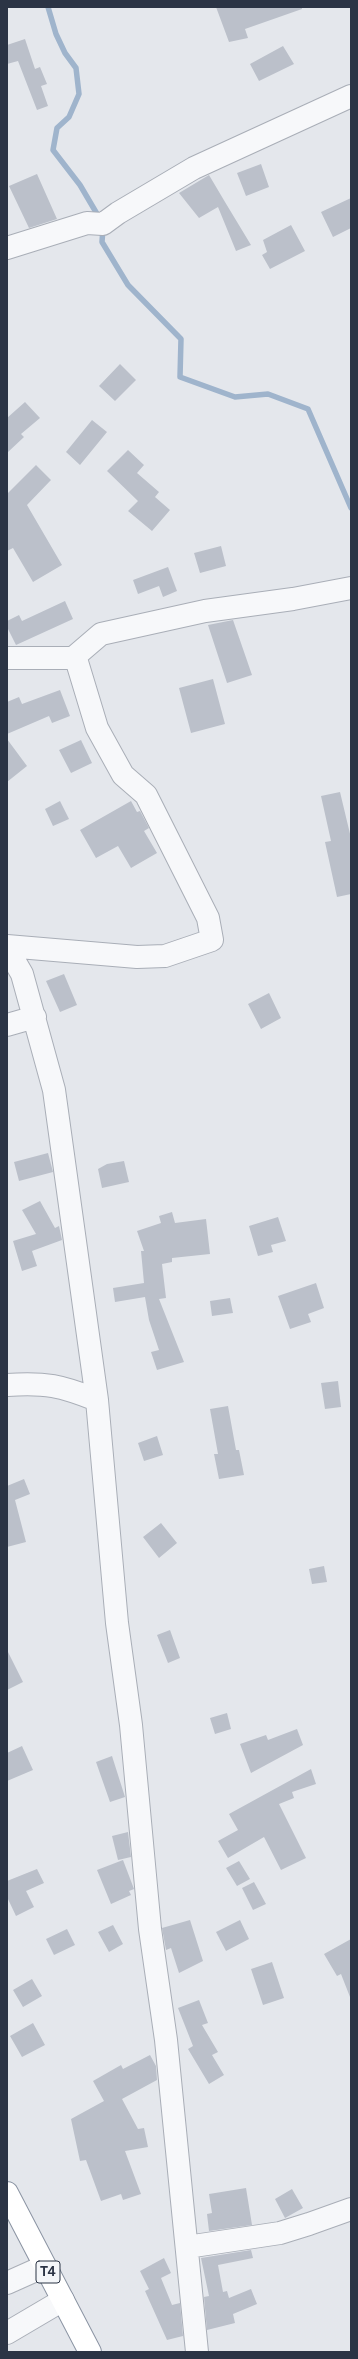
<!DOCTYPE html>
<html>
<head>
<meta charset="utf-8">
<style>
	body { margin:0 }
	#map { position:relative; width:358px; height:2359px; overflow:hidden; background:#e4e7ec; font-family:"Public Sans",sans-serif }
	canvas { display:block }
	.frame { position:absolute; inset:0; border:8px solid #2b3445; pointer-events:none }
</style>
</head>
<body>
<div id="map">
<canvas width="358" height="2359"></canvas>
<div class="frame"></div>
</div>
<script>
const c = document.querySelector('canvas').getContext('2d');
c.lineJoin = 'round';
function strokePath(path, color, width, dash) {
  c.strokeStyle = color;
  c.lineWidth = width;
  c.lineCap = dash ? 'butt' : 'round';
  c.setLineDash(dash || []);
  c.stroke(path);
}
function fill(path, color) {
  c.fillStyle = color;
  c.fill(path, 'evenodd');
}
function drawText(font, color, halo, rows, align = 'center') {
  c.font = font + ' "Public Sans",sans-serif';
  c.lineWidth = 3.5;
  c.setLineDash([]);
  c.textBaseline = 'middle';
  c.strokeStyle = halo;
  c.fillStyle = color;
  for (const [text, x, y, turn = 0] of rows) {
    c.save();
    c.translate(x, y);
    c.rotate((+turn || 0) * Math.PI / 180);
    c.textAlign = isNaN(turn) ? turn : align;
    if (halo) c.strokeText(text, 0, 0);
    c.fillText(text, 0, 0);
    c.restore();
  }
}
strokePath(new Path2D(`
	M 48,7 L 56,34 L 65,53 L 76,68 L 79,94 L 69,117 L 57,128 L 53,150 L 80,185 L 100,219
	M 103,228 L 102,242 L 128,285 L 181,339 L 180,377 L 235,397 L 268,394 L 308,409 L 351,508`), '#9fb4cc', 5.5);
fill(new Path2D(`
	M 216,7 L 302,7 L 302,9 L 245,29 L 248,38 L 229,42 Z
	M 25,39 L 35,69 L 40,67 L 47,84 L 41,86 L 48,106 L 37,110 L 18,61 L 7,64 L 7,45 Z
	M 283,46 L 294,64 L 259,81 L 250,64 Z
	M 261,164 L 269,187 L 246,196 L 237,173 Z
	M 37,174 L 57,219 L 29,228 L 9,186 Z
	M 209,175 L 225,202 L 251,245 L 236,251 L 218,207 L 199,218 L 179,193 Z
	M 351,198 L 351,228 L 333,237 L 321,212 Z
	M 291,225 L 305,251 L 270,269 L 262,255 L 267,252 L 263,240 Z
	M 120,364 L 136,380 L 115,401 L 99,386 Z
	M 25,402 L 40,418 L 21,434 L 24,437 L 7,453 L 7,418 Z
	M 92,420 L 107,432 L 80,465 L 66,452 Z
	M 128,450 L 144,465 L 137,473 L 159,492 L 155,497 L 170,510 L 152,531 L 128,511 L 138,501 L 107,471 Z
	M 36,465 L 51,480 L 27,505 L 62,565 L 33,582 L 13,548 L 7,551 L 7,494 Z
	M 221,546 L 226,566 L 200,573 L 194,553 Z
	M 168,567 L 177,591 L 163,597 L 159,586 L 138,594 L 133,580 Z
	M 65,601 L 73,619 L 16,645 L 7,627 L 7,621 L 19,615 L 22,621 Z
	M 233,620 L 252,675 L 227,683 L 208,625 Z
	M 213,679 L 225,724 L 191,733 L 179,688 Z
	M 60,690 L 70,716 L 52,723 L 49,716 L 7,734 L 7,702 L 19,697 L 22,704 Z
	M 7,739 L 27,766 L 7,782 Z
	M 81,740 L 92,763 L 71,773 L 59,750 Z
	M 340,792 L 351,838 L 351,894 L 337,897 L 325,842 L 331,841 L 321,796 Z
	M 60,801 L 69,819 L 53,826 L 45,809 Z
	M 131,801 L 137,812 L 140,811 L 149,828 L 144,831 L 157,853 L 131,868 L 118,846 L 96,858 L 80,830 Z
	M 64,974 L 77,1005 L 60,1012 L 46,981 Z
	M 269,993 L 281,1018 L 261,1029 L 248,1004 Z
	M 48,1153 L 53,1172 L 19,1181 L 14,1162 Z
	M 124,1161 L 129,1182 L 102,1188 L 98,1169 L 107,1164 Z
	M 40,1201 L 55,1228 L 59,1226 L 62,1240 L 32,1251 L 37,1266 L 22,1271 L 13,1241 L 36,1234 L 22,1210 Z
	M 172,1212 L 175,1223 L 206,1219 L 210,1254 L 172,1258 L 172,1262 L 162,1264 L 166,1298 L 159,1299 L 184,1362 L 157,1370 L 151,1352 L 159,1350 L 149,1320 L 145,1297 L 115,1302 L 113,1288 L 144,1283 L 141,1251 L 144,1251 L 137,1231 L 161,1223 L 159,1216 Z
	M 278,1217 L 286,1241 L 271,1245 L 273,1252 L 258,1256 L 249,1226 Z
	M 316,1283 L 324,1308 L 308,1314 L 311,1322 L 290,1329 L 278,1296 Z
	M 230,1298 L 233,1313 L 212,1316 L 210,1301 Z
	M 338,1381 L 341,1407 L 325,1409 L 321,1383 Z
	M 228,1406 L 236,1450 L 239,1450 L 244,1475 L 219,1479 L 214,1454 L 218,1454 L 210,1409 Z
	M 157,1436 L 163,1455 L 144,1461 L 138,1443 Z
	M 24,1479 L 30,1494 L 15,1500 L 26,1542 L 7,1547 L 7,1486 Z
	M 161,1523 L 177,1543 L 159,1558 L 143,1537 Z
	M 324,1566 L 327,1582 L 312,1584 L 309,1569 Z
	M 170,1630 L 180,1658 L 168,1663 L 157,1635 Z
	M 7,1650 L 23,1682 L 7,1690 Z
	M 227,1713 L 231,1729 L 215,1734 L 210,1718 Z
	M 297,1729 L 303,1745 L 251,1773 L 240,1744 L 266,1735 L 268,1740 Z
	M 22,1746 L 33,1770 L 7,1781 L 7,1753 Z
	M 112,1756 L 125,1797 L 110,1802 L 96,1762 Z
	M 311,1769 L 316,1784 L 292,1792 L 294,1798 L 279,1804 L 306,1858 L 281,1870 L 264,1837 L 228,1858 L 218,1841 L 238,1830 L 229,1814 Z
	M 128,1832 L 131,1857 L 118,1860 L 112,1836 Z
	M 123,1860 L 134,1889 L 129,1891 L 131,1895 L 111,1904 L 97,1870 Z
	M 239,1861 L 250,1879 L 237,1886 L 226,1868 Z
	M 37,1869 L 44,1883 L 26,1891 L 34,1907 L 16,1916 L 7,1897 L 7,1881 Z
	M 254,1882 L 266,1904 L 253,1910 L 242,1888 Z
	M 190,1920 L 203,1961 L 179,1973 L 171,1948 L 166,1950 L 162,1928 Z
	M 240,1920 L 249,1939 L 226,1951 L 216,1932 Z
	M 113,1925 L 123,1944 L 109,1952 L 98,1932 Z
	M 67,1929 L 75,1945 L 54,1955 L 46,1939 Z
	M 351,1939 L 351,1997 L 350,1997 L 341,1974 L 337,1976 L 324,1954 Z
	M 272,1962 L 284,1998 L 263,2005 L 251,1969 Z
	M 32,1979 L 42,1996 L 23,2007 L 13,1990 Z
	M 199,2000 L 208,2023 L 202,2025 L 218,2052 L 212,2055 L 224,2075 L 209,2084 L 188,2049 L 193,2046 L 178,2008 Z
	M 33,2023 L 45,2045 L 22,2057 L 10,2036 Z
	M 150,2055 L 156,2066 L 157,2080 L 122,2099 L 138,2129 L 144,2128 L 148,2147 L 125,2151 L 141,2194 L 123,2200 L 121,2194 L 101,2201 L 86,2160 L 80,2161 L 71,2119 L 104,2101 L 93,2081 L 121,2065 L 123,2069 Z
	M 246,2188 L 252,2225 L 209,2231 L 207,2214 L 212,2213 L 209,2194 Z
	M 292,2189 L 303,2208 L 285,2218 L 275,2199 Z
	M 251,2250 L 253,2258 L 218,2265 L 223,2292 L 227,2291 L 229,2298 L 251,2289 L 257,2304 L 233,2314 L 235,2323 L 207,2330 L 204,2297 L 209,2296 L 201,2258 Z
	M 164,2258 L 171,2273 L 161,2278 L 172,2305 L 180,2303 L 183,2336 L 167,2340 L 145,2291 L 149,2289 L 140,2271 Z`), '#bbc0ca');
const minor = new Path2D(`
	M 7,248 L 87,223 L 103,224 L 118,213 L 194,168 L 351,96
	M 7,658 L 73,658 L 101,634 L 205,611 L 293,599 L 351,588
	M 7,946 L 137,957 L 165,956 L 212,940 L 208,918 L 146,795 L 123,775 L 97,728 L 77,662 L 73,658
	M 7,948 L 22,974 L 54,1090 L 97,1400 L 117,1623 L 131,1725 L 150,1929 L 166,2040 L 197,2352
	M 7,1025 L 35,1017
	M 7,1385 C 45,1382 62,1386 97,1400
	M 187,2247 L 280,2233 L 309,2224 L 351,2209
	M 7,2283 L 45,2266
	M 7,2333 L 63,2300`);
const highway = new Path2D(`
	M 7,2193 L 90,2352`);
strokePath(minor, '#a9aeb7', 24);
strokePath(highway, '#8b94a3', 24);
strokePath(minor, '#f7f8fa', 22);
strokePath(highway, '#fff', 22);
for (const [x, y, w] of [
	[48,2272,24]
]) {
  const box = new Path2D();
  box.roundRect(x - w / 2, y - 11, w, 22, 3);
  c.fillStyle = '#f4f6f9';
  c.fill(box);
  strokePath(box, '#2b3445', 1);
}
drawText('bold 13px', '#2b3445', null, [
	["T4",48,2272]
]);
</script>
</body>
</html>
